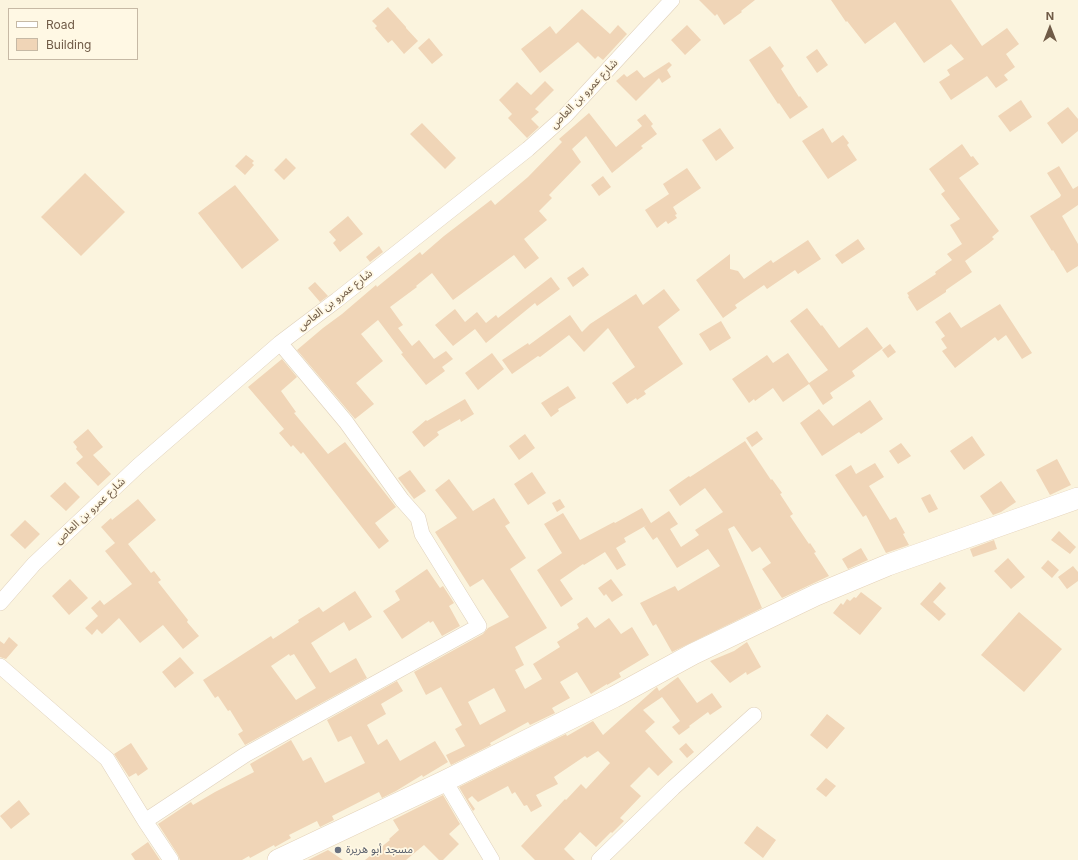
<!DOCTYPE html>
<html>
<head>
<meta charset="utf-8">
<style>
	body { margin:0 }
	#map { position:relative; width:1078px; height:860px; overflow:hidden; background:#fbf4de; font-family:Inter,sans-serif }
	canvas { display:block }
	.legend { position:absolute; left:8px; top:8px; width:130px; height:52px; box-sizing:border-box; background:#fff8e4; border:1px solid #c6b9a5; margin:0; padding:5px 7px; list-style:none; font-size:12px; color:#705b47 }
	.legend li { display:flex; align-items:center; gap:8px; height:20px }
	.legend b { width:20px; border:1px solid #c6b9a5 }
	.north { position:absolute; left:1030px; top:8px; width:40px; height:40px; -webkit-text-stroke:3px #fff8e4; paint-order:stroke; rotate:0deg; font-size:11px; font-weight:700; line-height:16px; text-align:center; color:#705b47 }
	.north::after { content:''; display:block; margin:auto; width:14px; height:18px; background:#705b47; clip-path:polygon(50% 0,100% 100%,50% 72%,0 100%) }
</style>
</head>
<body>
<div id="map">
<canvas width="1078" height="860"></canvas>
<ul class="legend">
<li><b style="height:5px;background:#fff"></b>Road</li>
<li><b style="height:11px;background:#f0d5b7"></b>Building</li>
</ul>
<div class="north">N</div>
</div>
<script>
const c = document.querySelector('canvas').getContext('2d');
c.lineJoin = 'round';
function fill(path, color) {
  c.fillStyle = color;
  c.fill(path, 'evenodd');
}
function strokePath(path, color, width, dash) {
  c.strokeStyle = color;
  c.lineWidth = width;
  c.lineCap = dash ? 'butt' : 'round';
  c.setLineDash(dash || []);
  c.stroke(path);
}
function drawText(font, color, halo, rows, align = 'center') {
  c.font = font + ' Inter,"Noto Sans Arabic",sans-serif';
  c.lineWidth = 3.5;
  c.setLineDash([]);
  c.textBaseline = 'middle';
  c.strokeStyle = halo;
  c.fillStyle = color;
  for (const [text, x, y, turn = 0] of rows) {
    c.save();
    c.translate(x, y);
    c.rotate((+turn || 0) * Math.PI / 180);
    c.textAlign = isNaN(turn) ? turn : align;
    if (halo) c.strokeText(text, 0, 0);
    c.fillText(text, 0, 0);
    c.restore();
  }
}
fill(new Path2D(`
	M 699,0 L 755,0 L 741,11 L 742,12 L 724,25 L 717,14 L 715,16 Z
	M 831,0 L 951,0 L 982,46 L 1007,28 L 1019,44 L 1006,54 L 1015,67 L 1004,75 L 1008,80 L 996,88 L 987,76 L 951,100 L 939,82 L 950,75 L 947,70 L 964,59 L 951,44 L 924,63 L 895,22 L 865,44 L 847,21 L 846,22 Z
	M 388,7 L 406,27 L 406,28 L 418,41 L 404,54 L 392,40 L 388,43 L 375,28 L 377,26 L 372,21 Z
	M 582,9 L 610,34 L 618,25 L 627,34 L 603,60 L 598,56 L 595,59 L 578,42 L 540,73 L 521,49 L 550,26 L 556,34 Z
	M 687,25 L 701,40 L 685,55 L 671,40 Z
	M 429,38 L 443,55 L 432,64 L 418,48 Z
	M 770,46 L 784,66 L 781,69 L 799,97 L 800,96 L 808,107 L 790,119 L 779,103 L 778,104 L 749,60 Z
	M 817,49 L 828,65 L 817,73 L 806,57 Z
	M 669,62 L 672,65 L 667,70 L 671,77 L 662,83 L 659,78 L 636,101 L 616,81 L 624,74 L 627,77 L 637,70 L 644,78 Z
	M 545,81 L 554,90 L 535,109 L 539,112 L 531,119 L 539,127 L 527,138 L 508,118 L 512,114 L 499,100 L 517,82 L 531,95 Z
	M 1021,100 L 1032,117 L 1010,132 L 998,116 Z
	M 1068,107 L 1078,119 L 1078,131 L 1062,144 L 1047,123 Z
	M 589,113 L 616,147 L 642,126 L 637,120 L 645,114 L 653,124 L 651,126 L 657,134 L 641,146 L 643,148 L 612,173 L 586,136 L 572,149 L 581,162 L 549,195 L 552,198 L 539,211 L 547,220 L 524,239 L 539,258 L 525,269 L 514,255 L 453,300 L 432,273 L 416,286 L 417,287 L 390,307 L 403,325 L 398,328 L 412,346 L 419,340 L 434,359 L 446,351 L 453,359 L 442,367 L 445,371 L 426,385 L 401,354 L 403,353 L 378,320 L 361,334 L 383,361 L 356,383 L 374,404 L 355,419 L 297,350 L 323,328 L 342,314 L 376,285 L 377,287 L 420,252 L 422,255 L 444,236 L 491,200 L 495,205 L 528,177 L 562,142 L 559,139 Z
	M 422,123 L 456,158 L 445,169 L 410,134 Z
	M 720,128 L 734,148 L 716,161 L 702,140 Z
	M 823,128 L 832,143 L 843,135 L 849,143 L 847,145 L 857,160 L 828,179 L 802,141 Z
	M 962,144 L 971,157 L 973,156 L 979,164 L 959,178 L 999,231 L 992,237 L 994,239 L 988,244 L 965,261 L 972,272 L 946,290 L 946,292 L 917,311 L 908,297 L 909,296 L 907,293 L 936,274 L 935,272 L 952,260 L 947,254 L 962,244 L 950,225 L 960,219 L 941,194 L 945,191 L 929,169 Z
	M 246,155 L 254,161 L 252,163 L 254,165 L 245,175 L 235,166 Z
	M 286,158 L 296,168 L 284,180 L 274,170 Z
	M 1059,166 L 1073,189 L 1078,186 L 1078,205 L 1062,216 L 1078,244 L 1078,266 L 1067,273 L 1053,250 L 1052,251 L 1030,216 L 1060,197 L 1061,195 L 1047,173 Z
	M 687,168 L 701,188 L 673,207 L 677,214 L 675,215 L 677,218 L 668,224 L 666,221 L 657,228 L 645,210 L 669,194 L 663,184 Z
	M 85,173 L 125,212 L 81,256 L 41,217 Z
	M 603,176 L 611,187 L 599,196 L 591,185 Z
	M 235,185 L 279,240 L 242,269 L 198,213 Z
	M 348,216 L 363,234 L 340,252 L 333,243 L 336,240 L 329,232 Z
	M 858,239 L 865,249 L 842,264 L 835,255 Z
	M 808,240 L 821,259 L 798,274 L 795,270 L 767,289 L 764,285 L 735,305 L 737,308 L 723,318 L 696,280 L 730,254 L 730,269 L 738,271 L 744,279 L 771,260 L 773,263 Z
	M 379,246 L 383,252 L 370,262 L 366,257 Z
	M 583,267 L 589,275 L 573,287 L 567,278 Z
	M 551,277 L 560,289 L 537,306 L 535,303 L 486,343 L 475,329 L 453,346 L 435,325 L 455,309 L 465,322 L 477,312 L 486,323 L 496,315 L 498,318 Z
	M 315,282 L 328,296 L 320,302 L 308,288 Z
	M 664,289 L 680,310 L 658,327 L 683,364 L 644,391 L 646,394 L 637,400 L 636,398 L 627,404 L 612,383 L 635,367 L 608,328 L 584,352 L 569,335 L 540,357 L 538,356 L 512,374 L 502,360 L 528,343 L 529,345 L 570,315 L 582,332 L 590,324 L 636,294 L 643,305 Z
	M 1000,304 L 1032,353 L 1022,359 L 1006,335 L 998,341 L 995,337 L 955,368 L 942,351 L 947,348 L 941,339 L 945,336 L 935,322 L 950,312 L 961,328 Z
	M 807,308 L 821,326 L 822,325 L 839,348 L 867,327 L 883,348 L 852,371 L 855,376 L 830,393 L 833,398 L 823,405 L 809,384 L 783,402 L 773,388 L 755,401 L 754,399 L 749,403 L 732,379 L 767,355 L 773,363 L 788,353 L 809,383 L 828,370 L 790,321 Z
	M 721,321 L 731,338 L 710,351 L 699,334 Z
	M 890,344 L 896,352 L 888,358 L 882,350 Z
	M 492,353 L 504,369 L 478,390 L 465,373 Z
	M 282,359 L 297,377 L 281,391 L 296,412 L 294,413 L 328,454 L 345,442 L 396,507 L 375,523 L 389,541 L 379,549 L 303,452 L 301,454 L 293,445 L 291,447 L 279,433 L 284,429 L 248,387 Z
	M 568,386 L 576,398 L 558,409 L 559,411 L 551,417 L 541,403 Z
	M 465,399 L 474,414 L 461,422 L 460,419 L 437,432 L 439,435 L 424,447 L 412,432 L 426,420 L 427,421 Z
	M 870,400 L 883,419 L 861,434 L 859,432 L 822,456 L 800,423 L 819,409 L 833,426 Z
	M 88,429 L 103,447 L 93,455 L 111,474 L 98,486 L 76,463 L 83,457 L 76,449 L 77,447 L 73,442 Z
	M 757,431 L 763,439 L 752,447 L 746,438 Z
	M 525,434 L 535,448 L 519,460 L 509,446 Z
	M 972,436 L 985,455 L 964,470 L 950,451 Z
	M 745,441 L 771,480 L 772,479 L 782,493 L 780,494 L 793,514 L 790,516 L 809,544 L 810,543 L 816,552 L 814,553 L 829,576 L 782,598 L 762,569 L 771,563 L 760,547 L 752,552 L 734,526 L 728,529 L 762,608 L 672,652 L 656,624 L 653,626 L 640,603 L 675,586 L 678,591 L 720,566 L 708,549 L 677,568 L 657,537 L 653,540 L 644,527 L 647,525 L 624,538 L 626,542 L 616,548 L 626,565 L 617,570 L 605,552 L 584,565 L 583,564 L 560,580 L 573,599 L 561,607 L 537,570 L 562,553 L 544,524 L 563,513 L 580,540 L 614,522 L 615,523 L 642,508 L 651,523 L 669,511 L 678,524 L 670,529 L 681,547 L 699,535 L 695,530 L 723,512 L 705,488 L 680,506 L 669,490 L 689,476 L 690,477 Z
	M 901,443 L 911,456 L 898,464 L 889,451 Z
	M 1057,459 L 1071,485 L 1050,495 L 1036,470 Z
	M 875,463 L 884,477 L 869,486 L 890,520 L 896,517 L 905,533 L 903,534 L 909,545 L 886,553 L 866,515 L 863,517 L 835,475 L 851,465 L 856,474 Z
	M 410,470 L 426,491 L 414,499 L 398,478 Z
	M 532,472 L 546,493 L 528,505 L 514,484 Z
	M 449,479 L 473,511 L 494,498 L 510,523 L 505,526 L 526,558 L 510,569 L 547,628 L 515,647 L 524,665 L 515,670 L 525,689 L 542,679 L 533,664 L 560,647 L 557,642 L 579,628 L 577,624 L 587,617 L 595,628 L 609,618 L 621,634 L 632,627 L 649,655 L 619,673 L 621,677 L 607,685 L 607,684 L 591,694 L 577,672 L 560,682 L 570,698 L 552,708 L 555,713 L 530,725 L 528,722 L 490,743 L 491,745 L 451,765 L 446,755 L 465,746 L 455,729 L 462,725 L 441,687 L 426,695 L 414,672 L 483,634 L 488,628 L 509,617 L 483,579 L 470,587 L 435,532 L 457,518 L 435,490 ZM 494,688 L 506,711 L 480,725 L 468,702 Z
	M 1001,481 L 1016,502 L 1001,512 L 993,515 L 980,496 Z
	M 65,482 L 80,497 L 66,511 L 50,496 Z
	M 930,494 L 938,509 L 929,513 L 921,498 Z
	M 138,499 L 156,520 L 128,544 L 151,573 L 154,571 L 161,580 L 158,582 L 188,620 L 187,622 L 199,636 L 183,649 L 163,625 L 140,643 L 119,618 L 102,634 L 97,629 L 92,635 L 85,628 L 98,616 L 91,608 L 100,600 L 104,605 L 132,584 L 105,551 L 115,543 L 101,527 L 111,518 L 112,520 Z
	M 560,499 L 565,507 L 557,512 L 552,503 Z
	M 25,520 L 40,534 L 25,549 L 10,535 Z
	M 1059,531 L 1076,547 L 1070,554 L 1051,540 Z
	M 994,540 L 997,549 L 973,557 L 970,549 Z
	M 861,548 L 868,560 L 848,569 L 842,559 Z
	M 1008,558 L 1025,577 L 1011,589 L 994,571 Z
	M 1048,560 L 1059,570 L 1052,578 L 1041,568 Z
	M 1073,566 L 1078,572 L 1078,581 L 1067,589 L 1058,577 Z
	M 427,569 L 440,588 L 443,586 L 454,603 L 449,606 L 460,626 L 442,636 L 433,621 L 430,623 L 429,621 L 402,639 L 383,611 L 400,600 L 395,591 Z
	M 70,579 L 88,598 L 69,615 L 52,596 Z
	M 611,579 L 623,595 L 612,602 L 606,594 L 604,596 L 598,588 Z
	M 940,582 L 946,588 L 933,602 L 946,614 L 939,621 L 920,604 Z
	M 355,591 L 372,617 L 349,631 L 344,622 L 311,643 L 330,673 L 356,658 L 367,678 L 245,745 L 238,734 L 243,731 L 230,710 L 228,711 L 218,696 L 215,698 L 203,680 L 271,636 L 273,639 L 299,622 L 298,620 L 319,607 L 323,612 ZM 289,654 L 290,656 L 294,654 L 316,688 L 296,700 L 271,666 Z
	M 861,592 L 882,608 L 860,635 L 833,613 L 841,603 L 843,605 L 847,599 L 850,601 L 854,597 L 856,598 Z
	M 1019,612 L 1062,649 L 1024,692 L 981,655 Z
	M 9,637 L 18,645 L 6,659 L 0,657 L 0,641 L 4,644 Z
	M 747,642 L 761,667 L 747,675 L 746,672 L 730,683 L 710,661 L 734,651 Z
	M 180,657 L 194,673 L 175,688 L 162,672 Z
	M 678,677 L 697,703 L 712,693 L 722,707 L 710,715 L 708,712 L 689,726 L 690,727 L 679,735 L 672,727 L 680,721 L 662,697 L 643,710 L 655,722 L 645,731 L 673,762 L 658,776 L 649,767 L 630,786 L 641,796 L 620,818 L 624,821 L 612,833 L 611,832 L 596,847 L 580,832 L 564,849 L 575,860 L 535,860 L 521,846 L 565,799 L 566,800 L 581,784 L 586,789 L 610,763 L 598,751 L 587,758 L 585,756 L 554,777 L 558,784 L 536,795 L 542,806 L 531,812 L 527,805 L 524,806 L 515,792 L 512,794 L 508,786 L 478,802 L 472,796 L 468,799 L 475,809 L 473,811 L 459,787 L 566,734 L 567,736 L 593,721 L 603,735 L 657,687 L 659,691 Z
	M 397,681 L 403,691 L 381,704 L 386,714 L 367,725 L 378,745 L 387,739 L 400,761 L 435,741 L 448,762 L 423,777 L 422,775 L 396,791 L 382,798 L 379,792 L 332,816 L 334,820 L 320,827 L 317,821 L 289,835 L 291,838 L 275,847 L 274,845 L 250,858 L 249,856 L 242,860 L 180,860 L 178,855 L 158,824 L 191,802 L 193,805 L 215,792 L 254,772 L 250,764 L 291,740 L 303,761 L 311,757 L 325,783 L 365,763 L 351,736 L 338,742 L 327,720 Z
	M 827,714 L 845,728 L 827,749 L 810,735 Z
	M 131,743 L 148,769 L 138,776 L 136,773 L 129,777 L 114,754 Z
	M 686,743 L 694,752 L 687,758 L 679,749 Z
	M 826,778 L 836,786 L 826,797 L 816,789 Z
	M 443,795 L 460,824 L 449,834 L 459,844 L 443,860 L 439,860 L 424,845 L 406,860 L 365,860 L 390,840 L 389,839 L 399,830 L 393,820 Z
	M 19,800 L 30,814 L 11,829 L 0,816 Z
	M 757,826 L 776,840 L 763,858 L 744,843 Z
	M 148,842 L 160,860 L 135,860 L 131,854 Z
	M 328,850 L 343,860 L 308,860 Z`), '#f0d5b7');
const street = new Path2D(`
	M 0,603 L 34,564 L 138,466 L 280,343 L 337,300 L 528,149 L 566,115 L 672,0
	M 0,666 L 107,759 L 145,821
	M 445,781 L 492,860
	M 171,860 L 145,821 L 245,755 L 479,626 L 422,534 L 418,518 L 402,500 L 346,422 L 280,343
	M 599,860 L 673,788 L 754,715`);
const secondary = new Path2D(`
	M 278,860 L 445,781 L 614,697 L 693,654 L 816,595 L 888,565 L 1078,498`);
strokePath(street, '#dfd0bb', 16);
strokePath(secondary, '#e4d2b9', 22);
strokePath(street, '#fff', 15);
strokePath(secondary, '#fff', 21);
for (const [x, y, r, color] of [
	[338,850,4,"#6b7280"]
]) {
  const dot = new Path2D();
  dot.arc(x, y, r, 0, 2 * Math.PI);
  c.fillStyle = color;
  c.fill(dot);
  strokePath(dot, '#fff8e4', 1.5);
}
drawText('11px', '#705b47', '#fff8e4', [
	["شارع عمرو بن العاص",584,94,-46],
	["شارع عمرو بن العاص",335,300,-38],
	["شارع عمرو بن العاص",90,511,-43]
]);
drawText('11px', '#5b616d', '#fff8e4', [
	["مسجد أبو هريرة",346,850]
], 'left');
</script>
</body>
</html>
